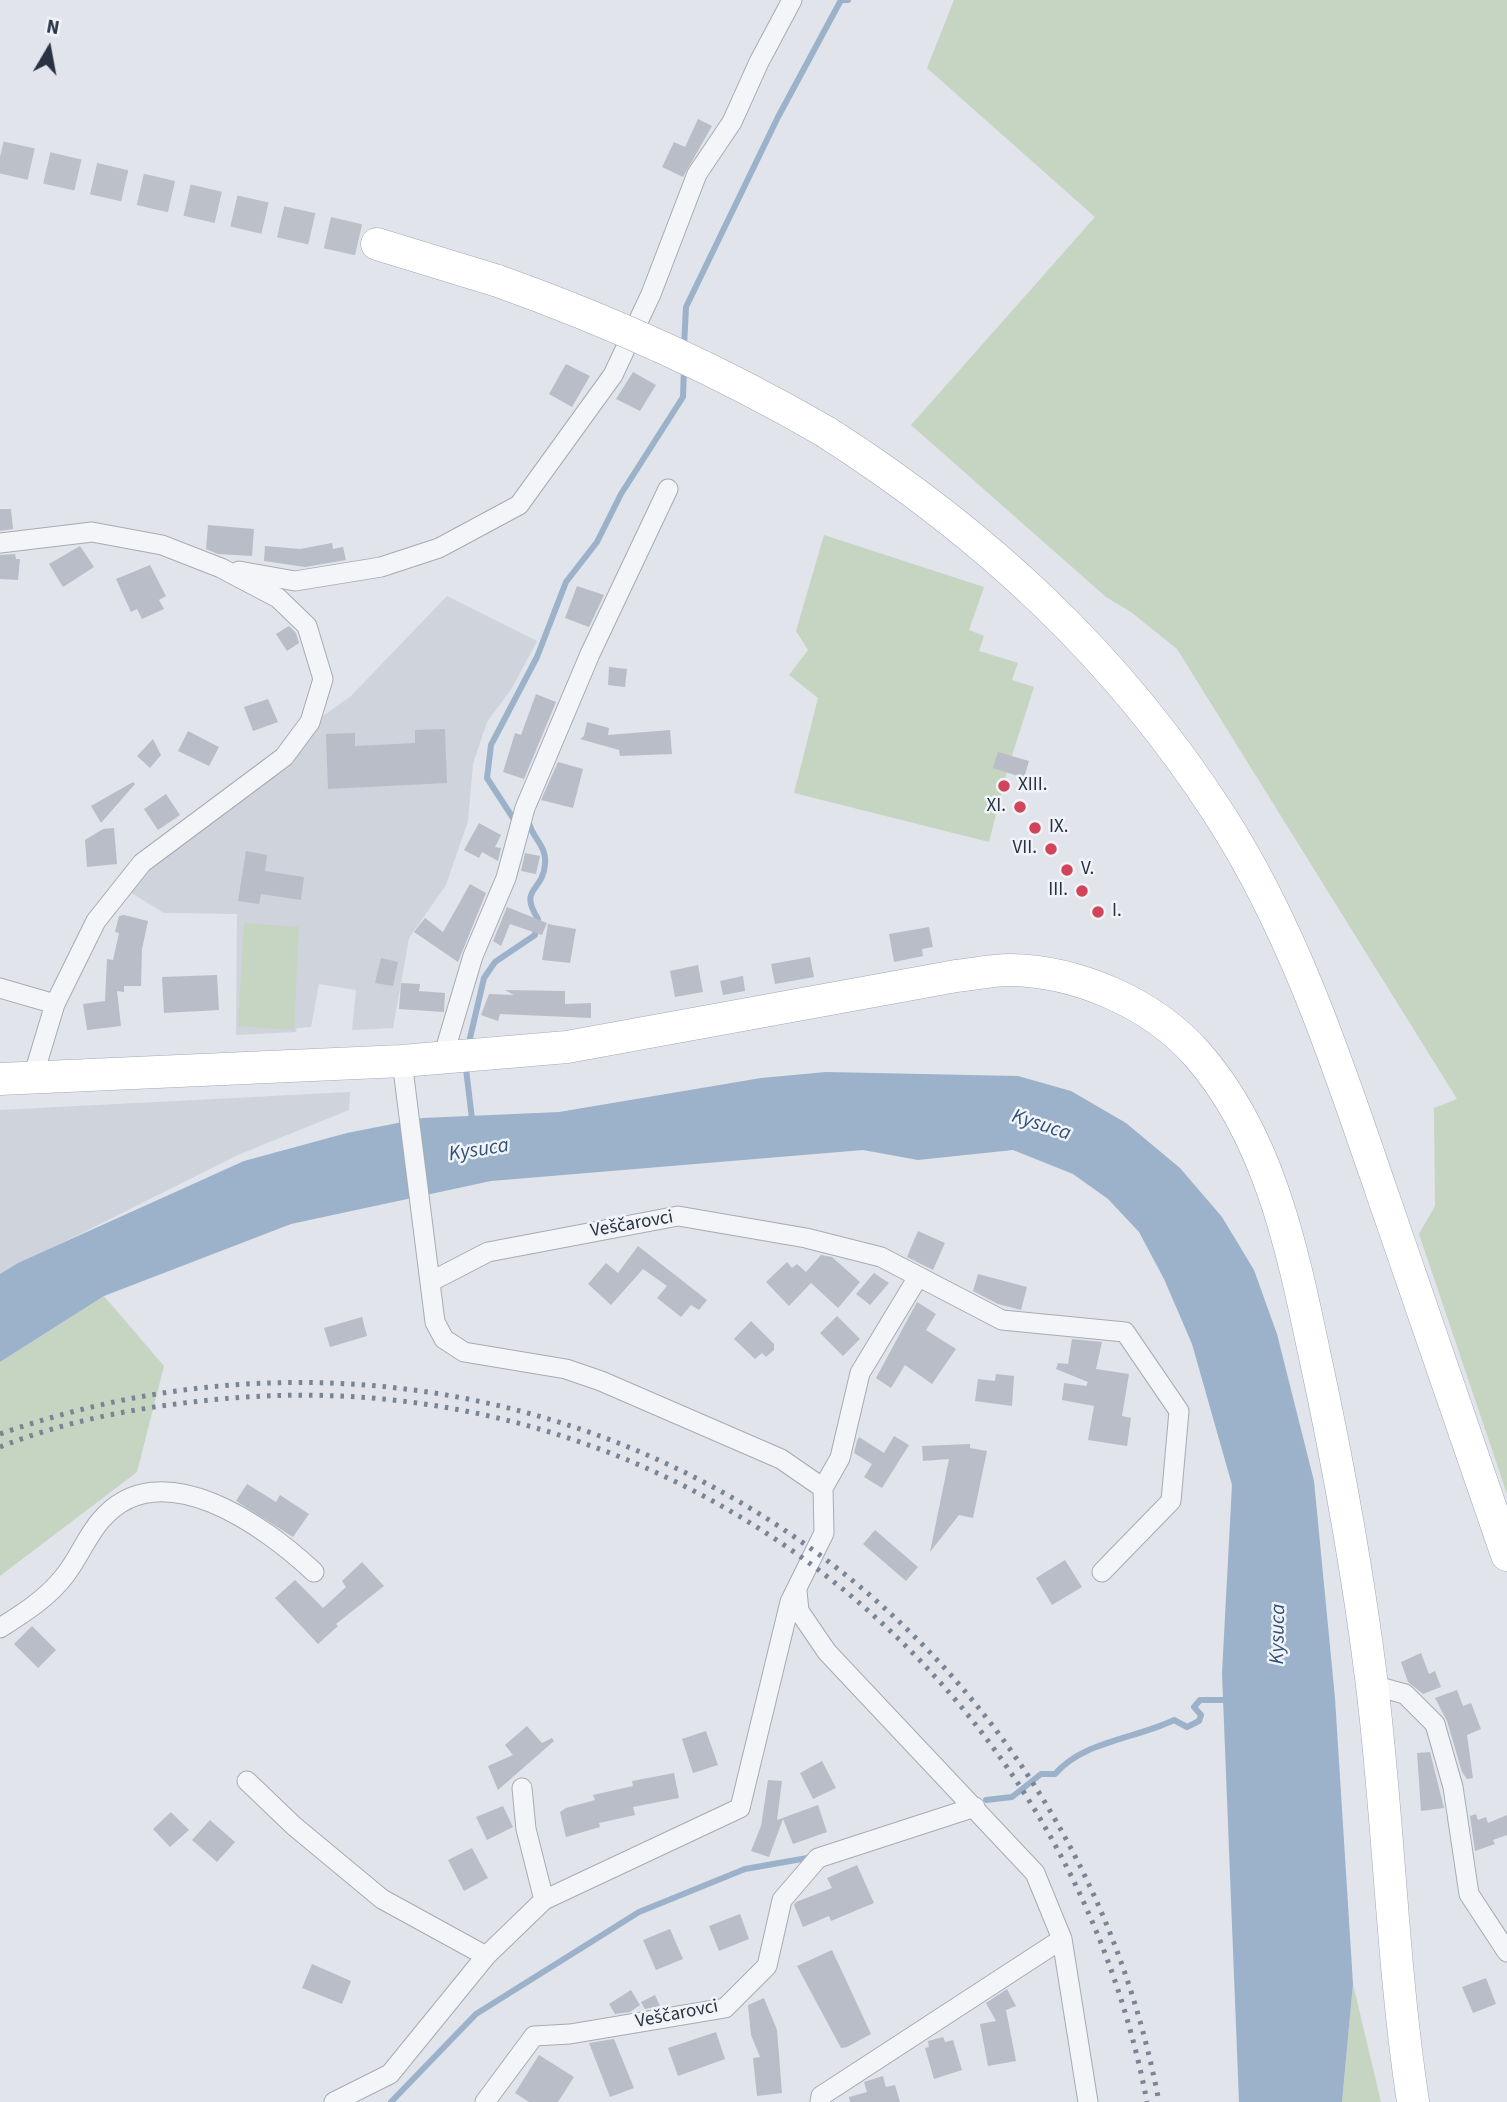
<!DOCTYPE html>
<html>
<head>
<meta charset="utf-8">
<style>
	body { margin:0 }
	#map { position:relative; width:1507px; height:2102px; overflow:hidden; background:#e1e4ea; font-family:"Source Sans 3",sans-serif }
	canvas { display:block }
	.north { position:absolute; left:14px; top:14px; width:70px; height:70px; -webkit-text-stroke:5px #f0f3f7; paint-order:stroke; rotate:10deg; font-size:19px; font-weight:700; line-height:28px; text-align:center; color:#293242 }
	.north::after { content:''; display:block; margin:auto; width:24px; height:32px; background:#293242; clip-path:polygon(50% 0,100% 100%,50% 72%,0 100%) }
</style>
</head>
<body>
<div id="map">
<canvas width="1507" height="2102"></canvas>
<div class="north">N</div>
</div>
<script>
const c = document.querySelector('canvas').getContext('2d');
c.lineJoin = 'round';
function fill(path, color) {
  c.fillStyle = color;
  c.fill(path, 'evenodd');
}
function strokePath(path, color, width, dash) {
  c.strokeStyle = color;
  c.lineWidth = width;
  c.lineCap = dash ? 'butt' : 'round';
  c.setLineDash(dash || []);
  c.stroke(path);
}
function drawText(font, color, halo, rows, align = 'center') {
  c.font = font + ' "Source Sans 3",sans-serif';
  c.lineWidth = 5;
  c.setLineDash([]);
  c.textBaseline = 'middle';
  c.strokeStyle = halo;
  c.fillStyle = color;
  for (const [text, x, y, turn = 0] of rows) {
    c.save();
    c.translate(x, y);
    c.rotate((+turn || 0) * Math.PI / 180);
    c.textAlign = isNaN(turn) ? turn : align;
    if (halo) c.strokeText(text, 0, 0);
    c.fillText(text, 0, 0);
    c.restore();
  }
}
fill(new Path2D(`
	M 447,596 L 537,641 L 512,688 L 487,722 L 473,764 L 468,821 L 446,885 L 409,938 L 393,1028 L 352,1030 L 356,990 L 319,984 L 311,1027 L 297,1028 L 296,1032 L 236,1035 L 237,914 L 164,913 L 128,891 L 145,871 L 231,804 L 288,768 L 305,746 L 320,718 L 351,696 Z
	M 350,1092 L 349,1110 L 240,1154 L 0,1274 L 0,1110 Z`), '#cfd3dc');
fill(new Path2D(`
	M 954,0 L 1507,0 L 1507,1494 L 1419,1234 L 1435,1206 L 1434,1108 L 1457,1099 L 1177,649 L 1131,612 L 1106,597 L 911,425 L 1095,217 L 927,68 Z
	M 824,535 L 984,587 L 969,630 L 984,636 L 979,651 L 1018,663 L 1012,680 L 1034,687 L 1007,771 L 989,842 L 794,793 L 818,698 L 789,675 L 808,650 L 796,631 Z
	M 244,923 L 299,927 L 294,1030 L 238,1026 Z
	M 104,1296 L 164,1366 L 137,1472 L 0,1576 L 0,1362 Z
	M 1353,1984 L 1381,2102 L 1342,2102 Z`), '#c6d4c2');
fill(new Path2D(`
	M 826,1072 L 1018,1076 L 1071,1091 L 1126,1123 L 1180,1168 L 1222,1217 L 1254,1270 L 1277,1334 L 1314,1481 L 1335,1698 L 1353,1984 L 1342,2102 L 1239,2102 L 1222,1673 L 1232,1485 L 1192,1344 L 1164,1279 L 1139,1232 L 1108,1199 L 1073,1174 L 1013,1150 L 918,1160 L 863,1150 L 491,1181 L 291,1224 L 104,1296 L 0,1362 L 0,1274 L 18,1263 L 244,1161 L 347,1133 L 423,1118 L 559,1112 L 761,1078 Z`), '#9bb2ca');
strokePath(new Path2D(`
	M 684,346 L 686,307 L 778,117 L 841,0 L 848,0
	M 513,818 L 487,778 L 491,745 L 537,657 L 566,582 L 597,542 L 621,494 L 683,397 L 684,367
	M 470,1038 L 484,978 L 495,962 L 535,935 L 538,919 C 518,887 543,893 545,864 C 547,846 533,839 529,823
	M 466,1069 L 472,1119
	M 986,1800 L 1012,1797 L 1041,1774 L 1055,1774 C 1084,1741 1135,1739 1174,1720 L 1187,1727 L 1199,1721 L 1201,1715 L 1194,1707 L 1200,1700 L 1230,1700
	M 391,2102 L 476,2014 L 639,1912 L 745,1869 L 813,1857`), '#9bb2ca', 6);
fill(new Path2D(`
	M 698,119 L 712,126 L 683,177 L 662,167 L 674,142 L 685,147 Z
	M 566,364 L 590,376 L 572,407 L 549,394 Z
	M 633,372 L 656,385 L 640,411 L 616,399 Z
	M 0,509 L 11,509 L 13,529 L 0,531 Z
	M 208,525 L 254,529 L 252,556 L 218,554 L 206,549 Z
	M 332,543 L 333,549 L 343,547 L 346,560 L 305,567 L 264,561 L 265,546 L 300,549 Z
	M 80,546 L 94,567 L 63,587 L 49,564 Z
	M 15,554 L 16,559 L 20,559 L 18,580 L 0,579 L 0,555 Z
	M 150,565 L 166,596 L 159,600 L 164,609 L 142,619 L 137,609 L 131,612 L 116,579 Z
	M 577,586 L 604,595 L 589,627 L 565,618 Z
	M 289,626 L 296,633 L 299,643 L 287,651 L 276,634 Z
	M 609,667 L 627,669 L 625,687 L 608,685 Z
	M 536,694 L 556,702 L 524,779 L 503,772 L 515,733 L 521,735 Z
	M 268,699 L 278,722 L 253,731 L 244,707 Z
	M 587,722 L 609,728 L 608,735 L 670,730 L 672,754 L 620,756 L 619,750 L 580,739 L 584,736 Z
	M 445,729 L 447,783 L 328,789 L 326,734 L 355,733 L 355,746 L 415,743 L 415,730 Z
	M 188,731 L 219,747 L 209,766 L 178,751 Z
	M 153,739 L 161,755 L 150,768 L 137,756 Z
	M 998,752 L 1029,761 L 1024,778 L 993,768 Z
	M 558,762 L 583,769 L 573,808 L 541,800 Z
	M 133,782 L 135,784 L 101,823 L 91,806 Z
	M 166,794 L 180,815 L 158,830 L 144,809 Z
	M 479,823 L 501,835 L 495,847 L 501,848 L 498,861 L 482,852 L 479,858 L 464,850 Z
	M 114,828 L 117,864 L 87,867 L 85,840 L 103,829 Z
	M 246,851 L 267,855 L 265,871 L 304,877 L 301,900 L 261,894 L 259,904 L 238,901 Z
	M 525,853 L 540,856 L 536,874 L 521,871 Z
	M 470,884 L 486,893 L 458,962 L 414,932 L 425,918 L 443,932 Z
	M 507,907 L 547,923 L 542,935 L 510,924 L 501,946 L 493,941 Z
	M 124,915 L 148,921 L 142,949 L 141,986 L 124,986 L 124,992 L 117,991 L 121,1026 L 87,1030 L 83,1004 L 105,1001 L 107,959 L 113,960 L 119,933 L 115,932 L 119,916 Z
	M 548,924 L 576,929 L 570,963 L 542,960 Z
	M 929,927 L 933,947 L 922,949 L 923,956 L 894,962 L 889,934 Z
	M 810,957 L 814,977 L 775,984 L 771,964 Z
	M 381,958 L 398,962 L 393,986 L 375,983 Z
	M 698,965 L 703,992 L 675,997 L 670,971 Z
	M 217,975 L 219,1010 L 164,1013 L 162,977 Z
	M 743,976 L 745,991 L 723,995 L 720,981 Z
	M 401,983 L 420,984 L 419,991 L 445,993 L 444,1012 L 399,1009 Z
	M 505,990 L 565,991 L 565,1004 L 591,1003 L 591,1018 L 500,1014 L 498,1021 L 481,1015 L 489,994 L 514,995 Z
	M 918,1231 L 945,1243 L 933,1270 L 907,1257 Z
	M 638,1246 L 707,1300 L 699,1310 L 691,1305 L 681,1317 L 657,1298 L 667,1286 L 643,1269 L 611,1305 L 588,1284 L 606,1263 L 618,1273 Z
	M 821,1255 L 832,1257 L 860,1282 L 838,1308 L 811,1283 L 789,1306 L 766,1282 L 787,1262 L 792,1268 L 797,1264 L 806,1272 Z
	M 874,1273 L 889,1283 L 870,1305 L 856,1294 Z
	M 978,1274 L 1027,1287 L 1021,1310 L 998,1304 L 973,1291 Z
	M 917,1302 L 936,1314 L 926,1330 L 956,1349 L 932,1384 L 905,1365 L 891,1388 L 876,1378 Z
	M 837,1316 L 860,1339 L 843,1356 L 820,1333 Z
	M 362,1317 L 367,1336 L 330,1347 L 324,1328 Z
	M 751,1321 L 774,1344 L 774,1350 L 766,1357 L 762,1353 L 755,1359 L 734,1339 Z
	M 1072,1339 L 1102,1342 L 1096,1369 L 1129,1374 L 1122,1416 L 1131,1418 L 1127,1446 L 1088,1440 L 1094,1406 L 1062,1400 L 1064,1383 L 1086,1386 L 1088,1382 L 1056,1369 L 1058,1363 L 1068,1364 Z
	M 996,1374 L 1014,1376 L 1012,1406 L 975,1401 L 978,1379 L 995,1381 Z
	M 894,1436 L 909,1445 L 882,1488 L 864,1477 L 872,1464 L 854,1453 L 857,1441 L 859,1437 L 884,1453 Z
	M 970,1444 L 970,1448 L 987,1451 L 973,1518 L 959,1515 L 930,1552 L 949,1459 L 923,1461 L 922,1446 Z
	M 247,1484 L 276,1502 L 280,1495 L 309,1514 L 293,1537 L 236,1501 Z
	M 875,1530 L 918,1567 L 906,1581 L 863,1544 Z
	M 1065,1560 L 1082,1587 L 1052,1605 L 1036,1578 Z
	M 362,1562 L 384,1586 L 336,1624 L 338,1626 L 318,1644 L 275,1598 L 295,1580 L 323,1608 L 346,1587 L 342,1581 Z
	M 32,1626 L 56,1650 L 38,1668 L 14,1644 Z
	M 1421,1653 L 1429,1674 L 1435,1671 L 1441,1687 L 1423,1694 L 1408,1682 L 1401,1662 Z
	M 1457,1690 L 1463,1706 L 1471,1703 L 1481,1729 L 1467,1735 L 1473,1778 L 1467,1779 L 1462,1772 L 1447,1721 L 1435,1698 Z
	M 527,1726 L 542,1743 L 552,1738 L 554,1741 L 498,1790 L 488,1766 L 513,1755 L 505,1745 Z
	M 706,1731 L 718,1765 L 693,1773 L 682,1739 Z
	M 1430,1752 L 1444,1808 L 1421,1811 L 1417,1753 Z
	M 822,1761 L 836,1788 L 813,1799 L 800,1773 Z
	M 674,1773 L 679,1798 L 633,1807 L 635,1815 L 599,1823 L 600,1827 L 566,1837 L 560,1812 L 566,1808 L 595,1800 L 593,1795 L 633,1786 L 632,1781 Z
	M 768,1780 L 782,1781 L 777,1820 L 818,1805 L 827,1832 L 793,1844 L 783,1819 L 769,1857 L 751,1851 L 761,1826 Z
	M 503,1806 L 513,1827 L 487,1840 L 476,1817 Z
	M 171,1812 L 189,1830 L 170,1847 L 153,1829 Z
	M 1476,1814 L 1478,1820 L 1486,1817 L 1488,1823 L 1507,1815 L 1507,1835 L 1493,1840 L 1495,1844 L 1475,1851 L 1470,1816 Z
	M 210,1820 L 235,1842 L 217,1862 L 192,1840 Z
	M 472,1848 L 488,1878 L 464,1891 L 448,1860 Z
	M 857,1865 L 874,1903 L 831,1921 L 829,1916 L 803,1927 L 794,1905 L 796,1902 L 832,1888 L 827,1878 Z
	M 740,1914 L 749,1939 L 719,1951 L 709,1926 Z
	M 670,1929 L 683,1959 L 656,1970 L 643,1940 Z
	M 832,1950 L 871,2034 L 847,2047 L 841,2048 L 797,1966 Z
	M 312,1964 L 351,1981 L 342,2004 L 302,1988 Z
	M 1486,1978 L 1496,2004 L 1473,2013 L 1462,1987 Z
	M 1007,1989 L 1016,2006 L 1006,2010 L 1016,2061 L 988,2066 L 980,2024 L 996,2021 L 986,2003 Z
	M 631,1990 L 640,2005 L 630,2012 L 615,2014 L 609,2004 Z
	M 655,1995 L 660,2006 L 645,2009 L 641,2002 Z
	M 764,1998 L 777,2030 L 782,2093 L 757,2096 L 753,2058 L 760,2057 L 751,2035 L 748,2005 Z
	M 716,2032 L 725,2059 L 678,2076 L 668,2048 Z
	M 943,2037 L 945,2042 L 953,2040 L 962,2070 L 934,2079 L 925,2048 L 929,2047 L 928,2041 Z
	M 614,2039 L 634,2088 L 610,2097 L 589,2043 Z
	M 539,2055 L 574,2077 L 558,2102 L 529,2102 L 515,2093 Z
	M 883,2076 L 886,2087 L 895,2085 L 900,2102 L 850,2102 L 849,2097 L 867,2092 L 864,2082 Z`), '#b8bdc7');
strokePath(new Path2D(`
	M 0,157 L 377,244`), '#bcc0c8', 32, [32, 16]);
const street = new Path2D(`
	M 0,543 L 92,532 L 162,545 L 221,568 L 278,598 L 307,626 L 323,679 L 310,722 L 284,757 L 142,863 L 96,921 L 55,1004 L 33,1077
	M 239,571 L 295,581 L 381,567 L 439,548 L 519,505 L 613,375 L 651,294 L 697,174 L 732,122 L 759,62 L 792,0
	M 0,988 L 55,1004
	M 443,1057 L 473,956 L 506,878 L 525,808 L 590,654 L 668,489
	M 402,1061 L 435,1322 L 444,1339 L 464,1352 L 566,1369 L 601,1381 L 781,1459 L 823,1488
	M 430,1282 L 488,1252 L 678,1216 L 806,1238 L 881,1257 L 1002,1320 L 1125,1332 L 1179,1411 L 1171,1501 L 1102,1572
	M 797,1591 L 799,1611 L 827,1652 L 1035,1873 L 1062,1939 L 1088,2102
	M 0,1628 C 24,1613 49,1597 66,1574 C 79,1557 87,1536 101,1520 C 160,1450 265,1526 314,1572
	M 1372,1685 L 1405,1694 L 1435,1724 L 1453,1787 L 1469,1894 L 1507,1952
	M 247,1781 L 294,1826 L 382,1899 L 486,1956
	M 522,1788 L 526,1829 L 544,1900
	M 334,2102 L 390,2074 L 486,1956 L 544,1900 L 740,1808 L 790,1602 L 824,1533 L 823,1488 L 840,1458 L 860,1373 L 918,1277
	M 485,2102 L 534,2036 L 570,2034 L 725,2008 L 767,1966 L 782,1900 L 818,1858 L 975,1807
	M 820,2102 L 821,2096 L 1062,1939`);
const primary = new Path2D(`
	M 377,244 L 498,281
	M 826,432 C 987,535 1118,657 1221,817 C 1294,931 1337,1062 1381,1190 C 1423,1311 1464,1433 1507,1555
	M 0,1079 L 402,1061 L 567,1047 L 956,976 C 974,974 993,970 1010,970 C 1077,971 1152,1003 1197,1054 C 1269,1136 1292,1248 1314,1352 C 1338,1462 1358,1573 1372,1685 C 1389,1824 1392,1964 1413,2102`);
strokePath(street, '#a6abb4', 21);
strokePath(primary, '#a0a9b6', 33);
strokePath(street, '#f4f5f8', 19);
strokePath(primary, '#fff', 32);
strokePath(new Path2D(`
	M 0,1434 C 515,1253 1058,1566 1159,2102
	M 0,1447 C 70,1419 146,1406 221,1399 C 666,1357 1064,1665 1147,2102`), '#7a8494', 5, [3.5, 7]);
const primaryBridge = new Path2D(`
	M 498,281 C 613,322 721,371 826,432`);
strokePath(primaryBridge, '#a0a9b6', 33, []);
strokePath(primaryBridge, '#fff', 32);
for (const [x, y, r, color] of [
	[1004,786,7,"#d1445a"],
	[1020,807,7,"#d1445a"],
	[1035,828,7,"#d1445a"],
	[1051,849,7,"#d1445a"],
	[1067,870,7,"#d1445a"],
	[1082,891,7,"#d1445a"],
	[1098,912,7,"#d1445a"]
]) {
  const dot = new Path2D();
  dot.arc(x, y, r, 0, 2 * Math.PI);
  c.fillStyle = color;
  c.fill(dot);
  strokePath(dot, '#f0f3f7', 2.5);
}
drawText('19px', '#293242', '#f0f3f7', [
	["XIII.",1018,786],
	["XI.",1006,807,"right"],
	["IX.",1049,828],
	["VII.",1037,849,"right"],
	["V.",1081,870],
	["III.",1068,891,"right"],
	["I.",1112,912]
], 'left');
drawText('19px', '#293242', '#f0f3f7', [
	["Veščarovci",632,1225,-10],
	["Veščarovci",677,2015,-11]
]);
drawText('italic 21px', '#325177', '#f0f3f7', [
	["Kysuca",1041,1126,18],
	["Kysuca",479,1151,-9],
	["Kysuca",1279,1634,-89]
]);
</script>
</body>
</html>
